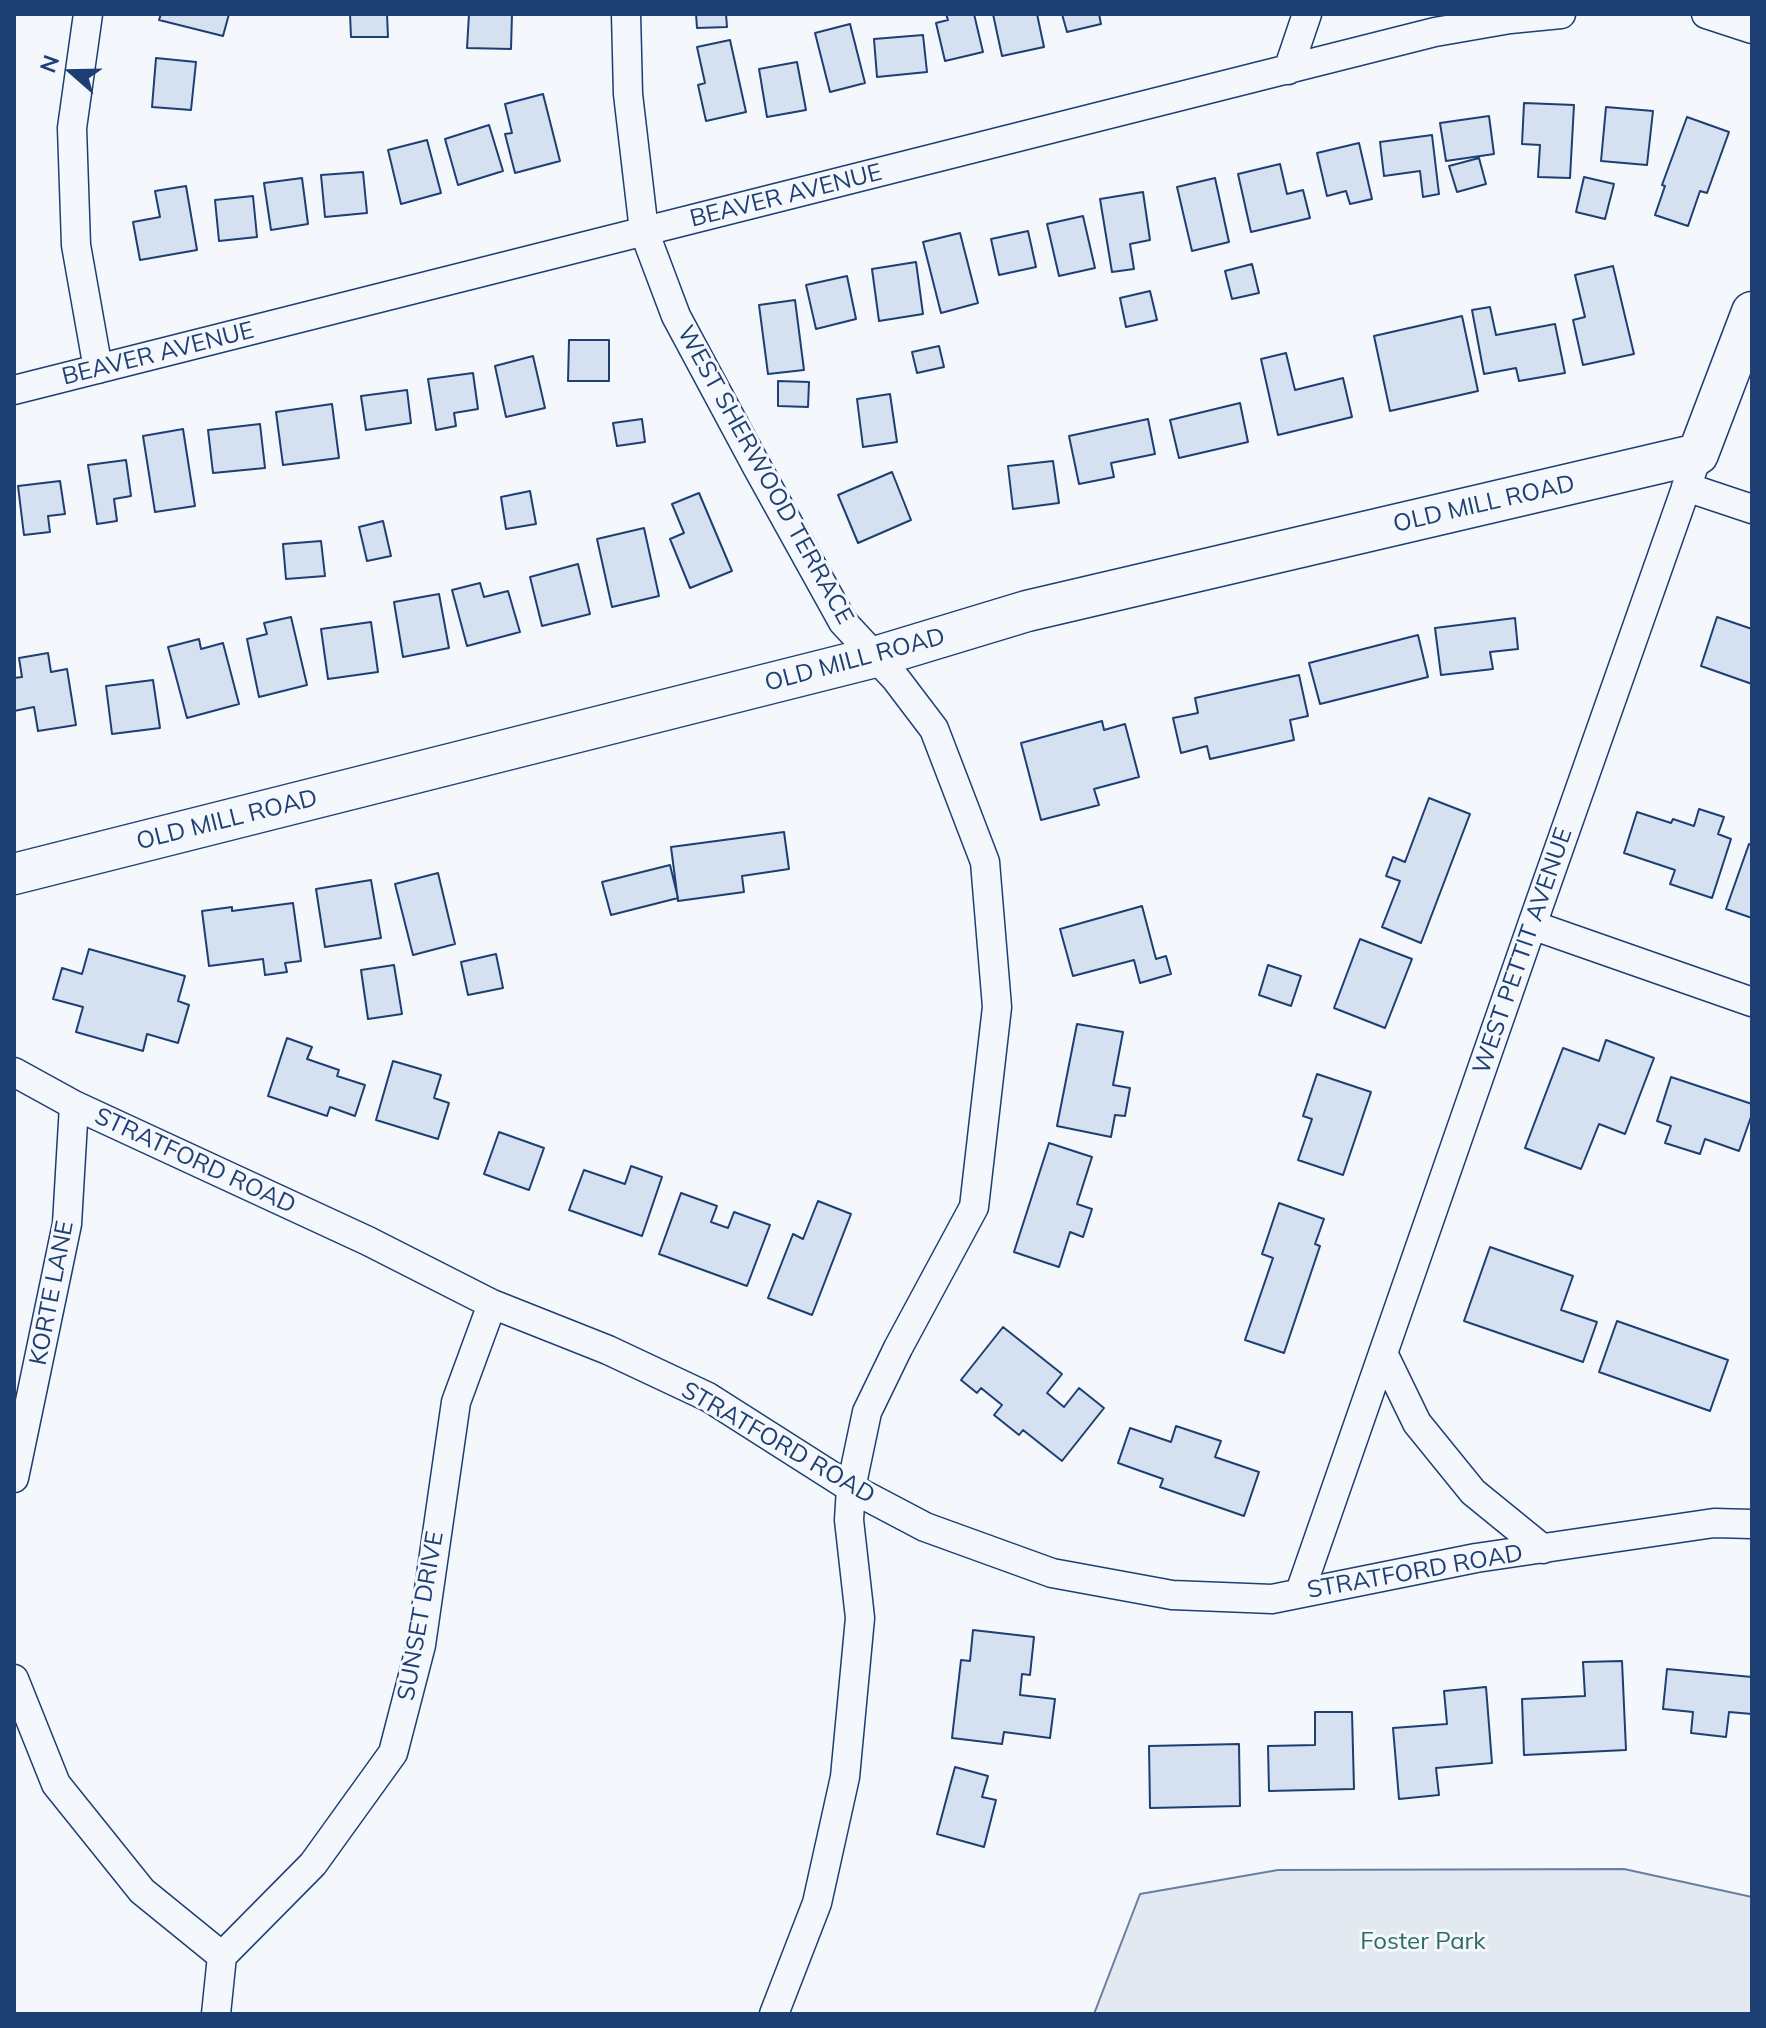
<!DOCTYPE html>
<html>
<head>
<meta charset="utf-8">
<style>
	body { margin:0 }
	#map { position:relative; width:1766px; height:2028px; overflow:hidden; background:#f4f7fb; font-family:Mulish,sans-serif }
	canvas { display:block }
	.frame { position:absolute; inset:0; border:16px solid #1d3f73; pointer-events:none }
	.north { position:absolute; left:32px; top:32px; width:80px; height:80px; -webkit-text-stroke:6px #f4f7fb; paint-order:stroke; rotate:290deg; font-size:22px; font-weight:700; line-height:32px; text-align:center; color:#1d3f73 }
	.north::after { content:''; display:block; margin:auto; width:28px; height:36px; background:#1d3f73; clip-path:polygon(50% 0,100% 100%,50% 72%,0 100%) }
</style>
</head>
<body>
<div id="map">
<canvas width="1766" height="2028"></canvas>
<div class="frame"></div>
<div class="north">N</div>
</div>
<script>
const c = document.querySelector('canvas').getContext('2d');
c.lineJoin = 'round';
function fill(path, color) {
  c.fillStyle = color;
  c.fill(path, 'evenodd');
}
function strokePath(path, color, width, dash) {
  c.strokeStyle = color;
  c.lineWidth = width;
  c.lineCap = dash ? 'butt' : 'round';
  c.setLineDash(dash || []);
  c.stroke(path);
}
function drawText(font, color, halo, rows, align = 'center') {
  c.font = font + ' Mulish,sans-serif';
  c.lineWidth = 6;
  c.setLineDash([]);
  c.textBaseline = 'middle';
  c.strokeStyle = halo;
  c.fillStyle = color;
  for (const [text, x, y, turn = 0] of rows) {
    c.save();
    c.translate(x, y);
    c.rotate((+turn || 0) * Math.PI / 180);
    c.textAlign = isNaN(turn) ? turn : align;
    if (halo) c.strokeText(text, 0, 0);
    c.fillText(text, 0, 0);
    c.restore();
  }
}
const green = new Path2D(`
	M 1624,1869 L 1752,1897 L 1752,2014 L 1094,2014 L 1140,1894 L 1278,1870 Z`);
fill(green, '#e3e9f0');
strokePath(green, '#687fa3', 2);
const building = new Path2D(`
	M 161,14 L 229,14 L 223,36 L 159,20 Z
	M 350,14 L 387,14 L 388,37 L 351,37 Z
	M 469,14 L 512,14 L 511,49 L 467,48 Z
	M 696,14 L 726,14 L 727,27 L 697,28 Z
	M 946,14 L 974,14 L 983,52 L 945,61 L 936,23 L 948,20 Z
	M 993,14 L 1037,14 L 1044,47 L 1002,56 Z
	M 1062,14 L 1099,14 L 1101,24 L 1067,32 Z
	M 850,24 L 865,83 L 830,92 L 815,33 Z
	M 923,35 L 927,72 L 877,77 L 874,39 Z
	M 730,40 L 746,112 L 706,121 L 698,85 L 705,83 L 697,47 Z
	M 156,58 L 196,62 L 191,110 L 152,107 Z
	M 797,62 L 806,110 L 767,117 L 759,69 Z
	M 543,94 L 560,161 L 515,173 L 505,134 L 512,133 L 505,104 Z
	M 1524,103 L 1574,105 L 1570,178 L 1538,177 L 1540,145 L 1522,144 Z
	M 1606,107 L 1653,111 L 1647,165 L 1601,161 Z
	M 1489,116 L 1494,154 L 1446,161 L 1440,123 Z
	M 1687,117 L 1729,132 L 1707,193 L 1700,191 L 1688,226 L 1655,215 L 1665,186 L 1662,185 Z
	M 489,125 L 503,171 L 458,185 L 445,139 Z
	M 1432,135 L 1439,194 L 1423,197 L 1420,171 L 1384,176 L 1380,142 Z
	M 427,140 L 441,193 L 401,204 L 388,150 Z
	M 1359,143 L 1372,199 L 1350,204 L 1346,191 L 1327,196 L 1317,153 Z
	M 1479,158 L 1486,184 L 1457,192 L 1449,166 Z
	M 1280,164 L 1287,194 L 1303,190 L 1310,218 L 1251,232 L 1238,174 Z
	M 363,172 L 367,213 L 325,217 L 321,175 Z
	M 1584,177 L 1614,184 L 1605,219 L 1576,212 Z
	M 302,178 L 308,224 L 271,230 L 264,183 Z
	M 1215,178 L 1229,242 L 1192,251 L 1177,187 Z
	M 186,186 L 197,250 L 140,260 L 133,222 L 160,217 L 155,191 Z
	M 1143,192 L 1150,240 L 1130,244 L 1134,269 L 1112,272 L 1100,199 Z
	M 253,196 L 257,237 L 219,241 L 215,200 Z
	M 1083,216 L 1095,268 L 1059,276 L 1047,224 Z
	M 1028,231 L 1036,267 L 999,275 L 991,239 Z
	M 960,233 L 978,303 L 941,313 L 923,242 Z
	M 916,262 L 923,314 L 879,321 L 872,269 Z
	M 1252,264 L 1259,293 L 1232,299 L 1225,271 Z
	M 1613,266 L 1634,354 L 1583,365 L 1573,320 L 1585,317 L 1575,275 Z
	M 847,276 L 856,319 L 816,329 L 806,285 Z
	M 1150,291 L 1157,320 L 1126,327 L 1120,298 Z
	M 795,300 L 804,370 L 768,374 L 759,305 Z
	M 1490,307 L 1496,335 L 1555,324 L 1565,373 L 1519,381 L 1516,368 L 1484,374 L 1472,310 Z
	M 1462,316 L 1478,391 L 1390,411 L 1374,336 Z
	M 569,340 L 609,340 L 609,381 L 568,381 Z
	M 939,346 L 944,367 L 917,373 L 912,352 Z
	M 1286,353 L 1295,390 L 1343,378 L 1352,417 L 1278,435 L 1261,359 Z
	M 533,356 L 545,408 L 506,417 L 495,366 Z
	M 473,373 L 478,409 L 454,413 L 456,426 L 436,430 L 428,379 Z
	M 778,381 L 809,382 L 808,407 L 778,406 Z
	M 407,390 L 411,423 L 366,430 L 361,396 Z
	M 890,394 L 897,442 L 863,447 L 857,399 Z
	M 1240,403 L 1248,442 L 1179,458 L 1170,420 Z
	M 332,404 L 339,458 L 283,465 L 276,412 Z
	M 642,419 L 645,442 L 617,446 L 613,423 Z
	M 1148,419 L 1155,454 L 1111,463 L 1114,477 L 1079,484 L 1069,436 Z
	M 260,424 L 265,468 L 213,473 L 208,430 Z
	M 183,429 L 195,506 L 155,512 L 143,436 Z
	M 126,460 L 131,496 L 114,499 L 117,521 L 97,524 L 88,465 Z
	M 1053,461 L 1059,503 L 1013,509 L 1008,466 Z
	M 892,472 L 911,520 L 858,543 L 838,495 Z
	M 60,481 L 65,514 L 48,516 L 50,532 L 24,535 L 18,486 Z
	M 530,491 L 536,524 L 506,529 L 501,497 Z
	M 699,493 L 732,571 L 690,588 L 670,539 L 684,533 L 672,504 Z
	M 383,521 L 391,556 L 367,561 L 359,527 Z
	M 644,528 L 659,596 L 612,607 L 597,539 Z
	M 321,541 L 325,576 L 286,579 L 283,544 Z
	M 578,564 L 590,614 L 542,626 L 530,577 Z
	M 480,583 L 484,597 L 508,591 L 520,632 L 467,646 L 452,590 Z
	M 439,594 L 449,648 L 403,657 L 394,602 Z
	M 291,617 L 307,685 L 259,697 L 247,639 L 267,634 L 264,623 Z
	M 1717,617 L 1752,629 L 1752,684 L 1701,666 Z
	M 1515,618 L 1518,649 L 1490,652 L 1493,669 L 1441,675 L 1435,628 Z
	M 371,622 L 378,672 L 328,679 L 321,629 Z
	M 1418,635 L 1428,677 L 1320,704 L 1309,663 Z
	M 199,639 L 201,649 L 223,643 L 239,704 L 187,718 L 168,647 Z
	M 48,653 L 51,672 L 67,669 L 76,725 L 38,731 L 34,707 L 14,711 L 14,678 L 22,677 L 19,658 Z
	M 1299,675 L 1308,716 L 1290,720 L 1294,740 L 1210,759 L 1207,746 L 1181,753 L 1173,718 L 1198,713 L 1195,698 Z
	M 153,680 L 160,728 L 112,734 L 106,686 Z
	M 1102,721 L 1104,730 L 1125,724 L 1139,777 L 1094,789 L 1099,805 L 1041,820 L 1021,743 Z
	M 1429,798 L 1470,814 L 1421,943 L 1382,927 L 1400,881 L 1386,876 L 1393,857 L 1405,862 Z
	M 1699,809 L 1724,817 L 1718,834 L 1731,839 L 1712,898 L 1670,884 L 1675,870 L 1624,853 L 1637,812 L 1671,823 L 1673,819 L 1694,826 Z
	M 784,832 L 789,869 L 742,876 L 744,892 L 678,901 L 671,847 Z
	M 1749,844 L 1752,845 L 1752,918 L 1726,909 Z
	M 670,865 L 678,898 L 611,915 L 602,882 Z
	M 438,873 L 455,944 L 413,955 L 395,884 Z
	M 371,880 L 381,938 L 325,947 L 316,889 Z
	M 293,903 L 301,961 L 285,963 L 287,972 L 265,975 L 263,959 L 209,966 L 202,911 L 232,907 L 232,911 Z
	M 1142,906 L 1156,959 L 1166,956 L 1171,974 L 1140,983 L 1134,960 L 1073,976 L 1060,929 Z
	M 1360,939 L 1412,959 L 1385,1028 L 1334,1008 Z
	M 89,949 L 185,976 L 178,1001 L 189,1005 L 178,1043 L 147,1034 L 143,1051 L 76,1032 L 83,1007 L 53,999 L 62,968 L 82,974 Z
	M 496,954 L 503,988 L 468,995 L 461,962 Z
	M 394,965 L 402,1014 L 368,1019 L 361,970 Z
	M 1268,965 L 1301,976 L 1291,1006 L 1259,995 Z
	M 1077,1024 L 1123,1032 L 1113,1085 L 1130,1088 L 1125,1116 L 1115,1115 L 1111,1137 L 1057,1126 Z
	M 287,1038 L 312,1047 L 307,1059 L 339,1070 L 337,1076 L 365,1085 L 355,1116 L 330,1107 L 327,1116 L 268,1096 Z
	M 1606,1040 L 1654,1058 L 1625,1134 L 1599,1124 L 1581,1169 L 1525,1148 L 1563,1048 L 1599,1061 Z
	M 393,1061 L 441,1075 L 434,1098 L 449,1103 L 438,1139 L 376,1120 Z
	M 1317,1074 L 1371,1092 L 1343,1175 L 1298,1160 L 1312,1119 L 1303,1116 Z
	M 1671,1077 L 1752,1104 L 1752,1114 L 1739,1151 L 1705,1139 L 1700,1154 L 1665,1143 L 1671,1126 L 1657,1121 Z
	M 499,1132 L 544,1148 L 529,1190 L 484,1174 Z
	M 1049,1143 L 1092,1157 L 1077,1204 L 1092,1209 L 1083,1237 L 1070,1232 L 1059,1267 L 1014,1252 Z
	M 631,1166 L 662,1177 L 642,1236 L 569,1210 L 584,1170 L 625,1184 Z
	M 681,1193 L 717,1206 L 711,1222 L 728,1228 L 734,1212 L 770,1225 L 747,1286 L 659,1254 Z
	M 818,1201 L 851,1214 L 812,1315 L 768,1298 L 793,1234 L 803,1239 Z
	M 1279,1203 L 1324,1219 L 1315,1244 L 1320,1246 L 1284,1353 L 1245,1340 L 1273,1258 L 1262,1254 Z
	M 1490,1247 L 1573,1276 L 1561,1310 L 1597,1322 L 1583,1362 L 1464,1321 Z
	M 1617,1321 L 1728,1360 L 1710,1411 L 1599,1372 Z
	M 1003,1327 L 1062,1374 L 1047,1393 L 1064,1407 L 1079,1388 L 1104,1408 L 1062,1461 L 1023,1430 L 1019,1435 L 994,1415 L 1002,1405 L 981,1388 L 977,1393 L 961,1380 Z
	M 1176,1426 L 1221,1441 L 1215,1457 L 1259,1472 L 1244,1516 L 1160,1487 L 1163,1479 L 1118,1463 L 1130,1428 L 1171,1442 Z
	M 973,1630 L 1034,1637 L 1030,1675 L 1022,1674 L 1020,1695 L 1055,1699 L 1050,1738 L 1004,1732 L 1002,1744 L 952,1738 L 961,1660 L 970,1661 Z
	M 1622,1661 L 1626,1750 L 1524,1755 L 1522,1699 L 1585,1696 L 1583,1662 Z
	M 1667,1669 L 1752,1677 L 1752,1714 L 1729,1712 L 1726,1737 L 1691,1733 L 1693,1712 L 1663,1709 Z
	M 1486,1687 L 1492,1763 L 1436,1768 L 1439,1795 L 1399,1799 L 1393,1728 L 1447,1724 L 1444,1691 Z
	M 1315,1712 L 1352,1712 L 1354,1789 L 1269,1791 L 1268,1746 L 1315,1745 Z
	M 1239,1744 L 1240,1806 L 1150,1808 L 1149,1746 Z
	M 955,1767 L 988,1776 L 982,1797 L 996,1800 L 984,1847 L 937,1834 Z`);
fill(building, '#d5e0f0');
strokePath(building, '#1d3f73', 2);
const street = new Path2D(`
	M 88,14 L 72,128 L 76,245 L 98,369
	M 626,14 L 628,94 L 644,231 L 676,316 L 757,467 L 843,622 L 896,679 L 934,729 L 985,862 L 997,1007 L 974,1207 L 898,1348 L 867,1412 L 851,1488 L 849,1520 L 860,1618 L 845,1777 L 817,1903 L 774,2014
	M 1706,14 L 1752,29
	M 1288,70 L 1307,14
	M 14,390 L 1435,32 L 1510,19 L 1561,14
	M 1686,487 L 1752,509
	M 1532,925 L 1752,1002
	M 14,1072 L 74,1105 L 368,1241 L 492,1304 L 608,1350 L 708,1397 L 851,1488 L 925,1527 L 1052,1573 L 1172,1595 L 1272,1599 L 1476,1558 L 1714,1523 L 1752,1524
	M 1383,1353 L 1417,1423 L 1473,1492 L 1543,1549
	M 14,1478 L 67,1224 L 74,1105
	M 1300,1592 L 1532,925 L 1698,454
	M 14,1679 L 56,1784 L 142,1891 L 222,1956
	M 216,2014 L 222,1956 L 313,1864 L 393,1753 L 421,1645 L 456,1402 L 492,1304`);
const secondary = new Path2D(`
	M 14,874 L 875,657 L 1027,611 L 1698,454 L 1752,312`);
strokePath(street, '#1d3f73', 31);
strokePath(secondary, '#1d3f73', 43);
strokePath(street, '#f4f7fb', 28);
strokePath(secondary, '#f4f7fb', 40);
drawText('24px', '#1d3f73', '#f4f7fb', [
	["BEAVER AVENUE",786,196,-14],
	["BEAVER AVENUE",158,354,-14],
	["WEST SHERWOOD TERRACE",765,475,61],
	["OLD MILL ROAD",1484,504,-13],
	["OLD MILL ROAD",855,660,-15],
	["OLD MILL ROAD",227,820,-14],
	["WEST PETTIT AVENUE",1523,951,-71],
	["STRATFORD ROAD",195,1161,25],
	["KORTE LANE",52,1293,-79],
	["STRATFORD ROAD",778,1443,30],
	["STRATFORD ROAD",1415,1572,-10],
	["SUNSET DRIVE",421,1616,-80]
]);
drawText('24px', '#2c6c60', '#f4f7fb', [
	["Foster Park",1423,1942]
]);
</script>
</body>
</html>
